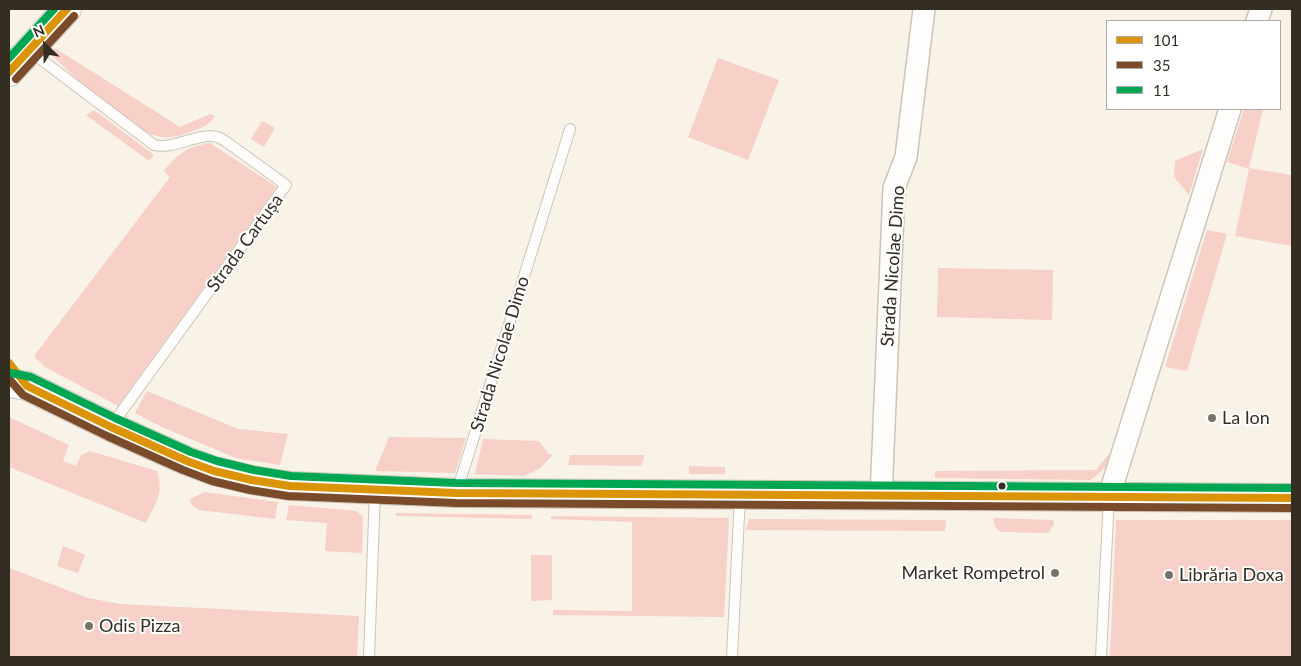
<!DOCTYPE html>
<html>
<head>
<meta charset="utf-8">
<style>
	body { margin:0 }
	#map { position:relative; width:1301px; height:666px; overflow:hidden; background:#f8f2e7; font-family:Lato,sans-serif }
	canvas { display:block }
	.frame { position:absolute; inset:0; border:10px solid #342e22; pointer-events:none }
	.legend { position:absolute; left:1106px; top:20px; width:175px; height:90px; box-sizing:border-box; background:#fff; border:1px solid #aeaba7; margin:0; padding:6px 9px; list-style:none; font-size:15px; color:#342e22 }
	.legend li { display:flex; align-items:center; gap:10px; height:25px }
	.legend b { width:25px; border:1px solid #aeaba7 }
	.north { position:absolute; left:20px; top:20px; width:50px; height:50px; -webkit-text-stroke:4px #fff; paint-order:stroke; rotate:336deg; font-size:14px; font-weight:700; line-height:20px; text-align:center; color:#342e22 }
	.north::after { content:''; display:block; margin:auto; width:18px; height:22px; background:#342e22; clip-path:polygon(50% 0,100% 100%,50% 72%,0 100%) }
</style>
</head>
<body>
<div id="map">
<canvas width="1301" height="666"></canvas>
<div class="frame"></div>
<ul class="legend">
<li><b style="height:6px;background:#da9405"></b>101</li>
<li><b style="height:6px;background:#7a4b2a"></b>35</li>
<li><b style="height:6px;background:#00a651"></b>11</li>
</ul>
<div class="north">N</div>
</div>
<script>
const c = document.querySelector('canvas').getContext('2d');
c.lineJoin = 'round';
function fill(path, color) {
  c.fillStyle = color;
  c.fill(path, 'evenodd');
}
function strokePath(path, color, width, dash) {
  c.strokeStyle = color;
  c.lineWidth = width;
  c.lineCap = dash ? 'butt' : 'round';
  c.setLineDash(dash || []);
  c.stroke(path);
}
function drawText(font, color, halo, rows, align = 'center') {
  c.font = font + ' Lato,sans-serif';
  c.lineWidth = 4;
  c.setLineDash([]);
  c.textBaseline = 'middle';
  c.strokeStyle = halo;
  c.fillStyle = color;
  for (const [text, x, y, turn = 0] of rows) {
    c.save();
    c.translate(x, y);
    c.rotate((+turn || 0) * Math.PI / 180);
    c.textAlign = isNaN(turn) ? turn : align;
    if (halo) c.strokeText(text, 0, 0);
    c.fillText(text, 0, 0);
    c.restore();
  }
}
fill(new Path2D(`
	M 55,48 L 180,127 L 210,114 L 215,116 C 209,126 201,128 190,132 C 179,136 168,139 156,136 C 123,126 77,78 50,54 Z
	M 718,58 L 779,80 L 748,160 L 688,137 Z
	M 1244,109 L 1263,109 L 1249,168 L 1292,175 L 1292,246 L 1235,236 L 1249,169 L 1227,162 Z
	M 94,110 L 154,155 L 149,161 L 86,115 Z
	M 262,121 L 275,128 L 264,147 L 251,139 Z
	M 210,143 L 277,187 L 118,406 L 45,367 L 34,356 L 170,177 L 164,171 C 178,153 187,147 210,143 Z
	M 1203,149 L 1189,195 L 1174,177 L 1175,161 Z
	M 1207,230 L 1227,234 L 1187,371 L 1165,367 Z
	M 938,268 L 1053,270 L 1052,320 L 937,317 Z
	M 147,391 L 238,429 L 288,434 L 280,465 L 236,458 L 164,428 L 135,413 Z
	M 9,417 L 69,445 L 63,461 L 76,466 L 81,455 L 90,451 L 157,471 C 164,494 156,502 146,523 L 9,467 Z
	M 389,437 L 466,438 L 455,473 L 375,471 Z
	M 483,439 L 539,441 L 549,454 L 553,455 L 539,469 L 524,476 L 475,474 Z
	M 570,455 L 645,455 L 641,466 L 568,465 Z
	M 1108,455 L 1112,458 C 1105,468 1100,474 1090,480 L 935,478 L 935,471 L 1096,470 Z
	M 689,466 L 725,467 L 725,474 L 689,474 Z
	M 204,492 L 278,502 L 275,519 L 199,510 L 192,505 L 189,500 Z
	M 289,505 L 357,511 L 363,517 L 362,553 L 325,551 L 327,523 L 286,520 Z
	M 396,513 L 532,515 L 532,519 L 396,516 Z
	M 551,516 L 729,518 L 724,617 L 553,615 L 553,610 L 632,611 L 632,522 L 551,519 Z
	M 993,518 L 1053,520 L 1054,524 L 1049,532 L 1046,533 L 1002,532 C 995,529 994,525 993,518 Z
	M 749,519 L 946,520 L 945,531 L 746,530 Z
	M 1116,520 L 1292,520 L 1292,657 L 1110,657 Z
	M 63,546 L 85,555 L 78,573 L 57,566 Z
	M 531,555 L 552,555 L 552,600 L 531,601 Z
	M 9,568 L 88,598 L 121,604 L 359,616 L 357,657 L 9,657 Z`), '#f7d0c8');
const lane = new Path2D(`
	M 30,51 L 154,145 C 175,150 198,132 217,137 C 221,138 225,141 228,143 L 286,185 L 111,426
	M 457,491 L 570,129
	M 369,657 L 375,491
	M 732,657 L 740,496
	M 1101,657 L 1109,497`);
const street = new Path2D(`
	M 1257,21 L 1261,9
	M 1109,496 L 1230,109
	M 881,497 L 894,188 L 906,157 L 924,9`);
const secondary = new Path2D(`
	M 9,72 L 67,9
	M 9,383 L 27,386 L 111,427 L 187,461 L 214,471 L 252,480 L 290,486 L 456,493 L 1292,498`);
strokePath(lane, '#cac4b9', 12);
strokePath(street, '#cac4b9', 24);
strokePath(secondary, '#cac4b9', 30);
strokePath(lane, '#fefdfb', 10);
strokePath(street, '#fefdfb', 21);
strokePath(secondary, '#fefdfb', 28);
strokePath(new Path2D(`
	M 9,72 L 67,9
	M 9,363 L 27,386 L 111,427 L 187,461 L 214,471 L 252,480 L 290,486 L 456,493 L 1292,498`), '#da9405', 8);
strokePath(new Path2D(`
	M 16,79 L 74,16
	M 9,379 L 23,395 L 107,436 L 183,470 L 212,481 L 250,490 L 288,496 L 456,503 L 1292,508`), '#7a4b2a', 8);
strokePath(new Path2D(`
	M 9,58 L 54,9
	M 11,373 L 31,377 L 115,418 L 191,452 L 217,461 L 254,470 L 291,476 L 456,483 L 1292,488`), '#00a651', 8);
for (const [x, y, r, color] of [
	[1212,418,5,"#797367"],
	[1002,486,4.5,"#342e22"],
	[1055,573,5,"#797367"],
	[1169,575,5,"#797367"],
	[89,626,5,"#797367"]
]) {
  const dot = new Path2D();
  dot.arc(x, y, r, 0, 2 * Math.PI);
  c.fillStyle = color;
  c.fill(dot);
  strokePath(dot, '#fff', 2);
}
drawText('18px', '#342e22', '#fff', [
	["Strada Cartușa",245,243,-54],
	["Strada Nicolae Dimo",893,266,-86],
	["Strada Nicolae Dimo",500,354,-73]
]);
drawText('18px', '#342e22', '#fff', [
	["La Ion",1222,418],
	["Market Rompetrol",1045,573,"right"],
	["Librăria Doxa",1179,575],
	["Odis Pizza",99,626]
], 'left');
</script>
</body>
</html>
